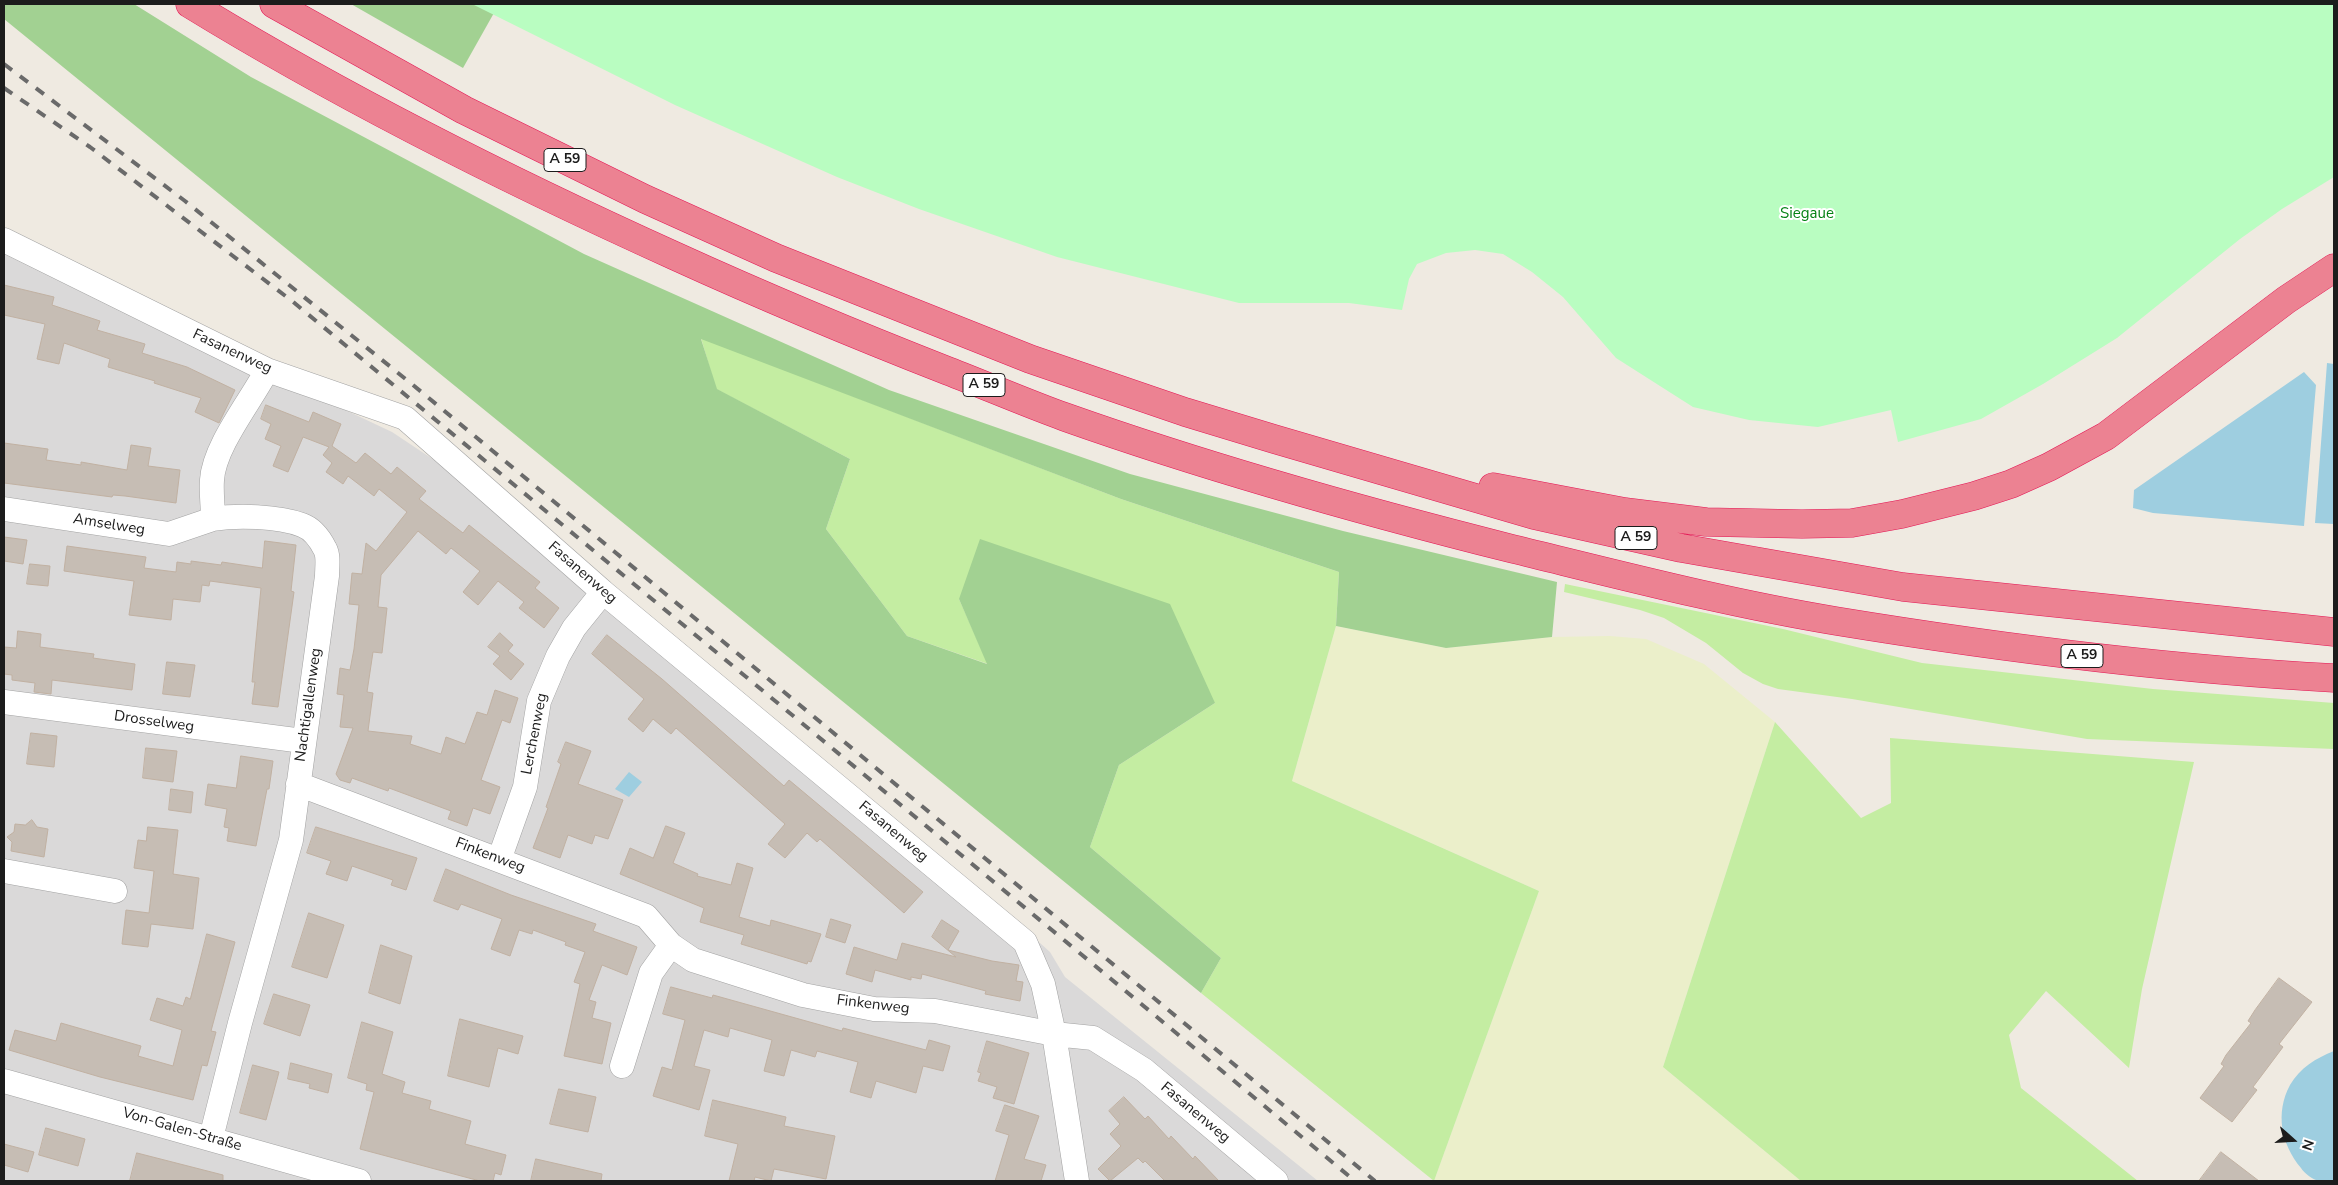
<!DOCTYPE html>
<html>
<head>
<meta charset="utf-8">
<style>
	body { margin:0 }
	#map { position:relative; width:2338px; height:1185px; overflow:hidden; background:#efeae1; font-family:"Nunito Sans",sans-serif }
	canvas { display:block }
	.frame { position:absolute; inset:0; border:5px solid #1c1c1c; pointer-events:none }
	.north { position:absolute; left:2268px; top:1115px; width:50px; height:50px; -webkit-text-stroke:4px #fff; paint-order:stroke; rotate:109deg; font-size:14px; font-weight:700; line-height:20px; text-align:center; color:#1c1c1c }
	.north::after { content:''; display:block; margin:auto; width:18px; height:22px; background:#1c1c1c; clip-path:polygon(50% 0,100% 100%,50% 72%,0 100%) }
</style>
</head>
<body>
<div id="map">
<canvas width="2338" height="1185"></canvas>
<div class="frame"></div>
<div class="north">N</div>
</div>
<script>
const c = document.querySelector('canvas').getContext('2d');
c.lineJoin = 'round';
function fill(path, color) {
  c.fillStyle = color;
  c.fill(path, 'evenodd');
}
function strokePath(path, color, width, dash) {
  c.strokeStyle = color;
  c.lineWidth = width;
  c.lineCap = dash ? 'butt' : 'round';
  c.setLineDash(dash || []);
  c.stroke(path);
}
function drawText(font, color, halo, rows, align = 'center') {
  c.font = font + ' "Nunito Sans",sans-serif';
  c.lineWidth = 4;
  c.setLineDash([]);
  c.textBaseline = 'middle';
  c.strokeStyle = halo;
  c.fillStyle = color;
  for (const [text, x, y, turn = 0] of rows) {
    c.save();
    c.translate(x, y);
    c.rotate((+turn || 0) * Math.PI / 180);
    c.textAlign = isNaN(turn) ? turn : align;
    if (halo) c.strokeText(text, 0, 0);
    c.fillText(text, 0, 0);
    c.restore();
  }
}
fill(new Path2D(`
	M 4,249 L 392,432 L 565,547 L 1020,925 L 1050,952 L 1065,977 L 1318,1181 L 4,1181 Z`), '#dad9d9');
fill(new Path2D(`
	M 1336,626 L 1446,648 L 1552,637 L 1610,636 L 1646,639 L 1704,664 L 1775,722 L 1663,1067 L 1801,1181 L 1434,1181 L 1539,891 L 1292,781 Z`), '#ebefca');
fill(new Path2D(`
	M 701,338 L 1121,499 L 1339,572 L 1336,626 L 1292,781 L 1539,891 L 1434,1181 L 1201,993 L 1221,958 L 1090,847 L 1119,765 L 1215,703 L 959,599 L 988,664 L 907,636 L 826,529 L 850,459 L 716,389 Z
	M 1565,584 L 1783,629 L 1922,663 L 2153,689 L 2334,703 L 2334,749 L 2087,739 L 1852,699 L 1778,689 L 1763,684 L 1743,673 L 1706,643 L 1664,618 L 1640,610 L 1564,592 Z
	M 1775,722 L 1861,818 L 1891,803 L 1890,738 L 2194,762 L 2142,989 L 2129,1068 L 2046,991 L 2009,1035 L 2021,1088 L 2138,1181 L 1801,1181 L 1663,1067 Z`), '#c4eda2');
fill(new Path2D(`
	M 4,4 L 134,4 L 251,77 L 584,254 L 889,390 L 1130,474 L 1343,531 L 1557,582 L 1552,637 L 1446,648 L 1336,626 L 1339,572 L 1121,499 L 701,339 L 717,389 L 850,459 L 826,529 L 907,636 L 987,664 L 959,599 L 980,539 L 1170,604 L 1215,703 L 1119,765 L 1090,847 L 1221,958 L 1201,993 L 4,19 Z
	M 351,4 L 499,4 L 463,68 Z`), '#a2d192');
fill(new Path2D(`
	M 472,4 L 2334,4 L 2334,177 L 2282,209 L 2240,239 L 2117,338 L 2043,384 L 1981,419 L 1898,442 L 1891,410 L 1818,427 L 1749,420 L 1693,407 L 1616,358 L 1563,297 L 1532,272 L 1503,254 L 1475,250 L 1446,253 L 1417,264 L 1409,279 L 1402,310 L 1349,303 L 1239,303 L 1057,257 L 919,209 L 837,177 L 675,105 Z`), '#b9fdc1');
fill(new Path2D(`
	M 2327,363 L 2334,364 L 2334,524 L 2315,523 Z
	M 2304,372 L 2316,385 L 2304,526 L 2153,513 L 2133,508 L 2134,490 Z
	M 629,772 L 642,782 L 629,797 L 615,789 Z
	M 2334,1051 L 2334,1181 C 2329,1181 2324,1182 2319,1181 C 2313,1180 2304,1173 2301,1168 C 2281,1144 2275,1113 2290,1085 C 2300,1068 2316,1058 2334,1051 Z`), '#9ecee0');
const building = new Path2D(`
	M 4,285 L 54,297 L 52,305 L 100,321 L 97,330 L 145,344 L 142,353 L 187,367 L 235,390 L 219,423 L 195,412 L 201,398 L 154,383 L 155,381 L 108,367 L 110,359 L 64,343 L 59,364 L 37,359 L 45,324 L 4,315 Z
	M 266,405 L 309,422 L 313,412 L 341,424 L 332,446 L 356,463 L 365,453 L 391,474 L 397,467 L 426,491 L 419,499 L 463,533 L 469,525 L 540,582 L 535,588 L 559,608 L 544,628 L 519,608 L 524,602 L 498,581 L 478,605 L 463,592 L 480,571 L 451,548 L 446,554 L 418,531 L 381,575 L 378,607 L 387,608 L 382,653 L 373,652 L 367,692 L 373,693 L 368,731 L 412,736 L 410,744 L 441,754 L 446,737 L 465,744 L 477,712 L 487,715 L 495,690 L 518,698 L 510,723 L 502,720 L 481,780 L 500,787 L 490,814 L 473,808 L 467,826 L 448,819 L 451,811 L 389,788 L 388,791 L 352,778 L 350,783 L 340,780 L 336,774 L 353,728 L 340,727 L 344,695 L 337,694 L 340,668 L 350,670 L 354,649 L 359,605 L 349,604 L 352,573 L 362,574 L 366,543 L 376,551 L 407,512 L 379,489 L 374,496 L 348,476 L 343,484 L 326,472 L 332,463 L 323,455 L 329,447 L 303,437 L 288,472 L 273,466 L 281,446 L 265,439 L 271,424 L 261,419 Z
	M 4,443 L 48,449 L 46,460 L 81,465 L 81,462 L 127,470 L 131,445 L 151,448 L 148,466 L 180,470 L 176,503 L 125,496 L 113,495 L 112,497 L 4,483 Z
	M 4,537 L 27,540 L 23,564 L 4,561 Z
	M 265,541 L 296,545 L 291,591 L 294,592 L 278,707 L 252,704 L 255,682 L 252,682 L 261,588 L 210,581 L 209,586 L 202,585 L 200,602 L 173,599 L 171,620 L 129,615 L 134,581 L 64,571 L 67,546 L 146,557 L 144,568 L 176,572 L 177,562 L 191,564 L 191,561 L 221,565 L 222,562 L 262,568 Z
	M 30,564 L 50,566 L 48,586 L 27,584 Z
	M 18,631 L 41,634 L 40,647 L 94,654 L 93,658 L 135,664 L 132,690 L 52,680 L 51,694 L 34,692 L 35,683 L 12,680 L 12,675 L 4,674 L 4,647 L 16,648 Z
	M 500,633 L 513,645 L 508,651 L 524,664 L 511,680 L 493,664 L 500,656 L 488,647 Z
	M 607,635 L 662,679 L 784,786 L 789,780 L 923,892 L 904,913 L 820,839 L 817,842 L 807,833 L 785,858 L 768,844 L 785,824 L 676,728 L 671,734 L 653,719 L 643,732 L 628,719 L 644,699 L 592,654 Z
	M 167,662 L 195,665 L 190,697 L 163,694 Z
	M 31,733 L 57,736 L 54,767 L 27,764 Z
	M 566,742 L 591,751 L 578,784 L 623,800 L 608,839 L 595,835 L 592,844 L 568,835 L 560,858 L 533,848 L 548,808 L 546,807 L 561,764 L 558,762 Z
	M 146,748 L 177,751 L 173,782 L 143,778 Z
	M 241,756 L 273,761 L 269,789 L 267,789 L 256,846 L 227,841 L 229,828 L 224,827 L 227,809 L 205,805 L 208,784 L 236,788 Z
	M 171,789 L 193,792 L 191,813 L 169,810 Z
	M 32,820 L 37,827 L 48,829 L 44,857 L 11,851 L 12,842 L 7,837 L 14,832 L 15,824 L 25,825 Z
	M 666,826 L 685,833 L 673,863 L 698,874 L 697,876 L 731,885 L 737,863 L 753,868 L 739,917 L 770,926 L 771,920 L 821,934 L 811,962 L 808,961 L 807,964 L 741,944 L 744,935 L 700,922 L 704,908 L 620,874 L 630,848 L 653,858 Z
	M 148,827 L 178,830 L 173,874 L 199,878 L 193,929 L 151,924 L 148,947 L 122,944 L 126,910 L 149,913 L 154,871 L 134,868 L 138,840 L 146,841 Z
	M 316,827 L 417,858 L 406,890 L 391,885 L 393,880 L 352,866 L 347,881 L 326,874 L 331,861 L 307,853 Z
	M 446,869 L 511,895 L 596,924 L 593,931 L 637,947 L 627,975 L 602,965 L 589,1000 L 596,1002 L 592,1018 L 611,1023 L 602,1064 L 564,1056 L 580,984 L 574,982 L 585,952 L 565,945 L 566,942 L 533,930 L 532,934 L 519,930 L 510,956 L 491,949 L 502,919 L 461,904 L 458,910 L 434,901 Z
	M 309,913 L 344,925 L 327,978 L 292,967 Z
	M 831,919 L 851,925 L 845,943 L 826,937 Z
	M 942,920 L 959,931 L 948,950 L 992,961 L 1019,965 L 1016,981 L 1023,982 L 1020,1001 L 985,994 L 986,991 L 922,974 L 921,979 L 911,977 L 911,980 L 875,970 L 872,982 L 846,974 L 854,947 L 897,960 L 902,943 L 956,957 L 932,937 Z
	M 207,934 L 235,942 L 211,1031 L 216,1032 L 207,1066 L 202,1065 L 193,1100 L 100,1077 L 9,1050 L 15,1030 L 56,1041 L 61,1023 L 141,1046 L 138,1056 L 173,1066 L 182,1030 L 150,1020 L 157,998 L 183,1006 L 186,997 L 190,999 Z
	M 381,945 L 412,956 L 400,1004 L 369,993 Z
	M 2279,978 L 2312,1002 L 2279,1044 L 2283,1047 L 2253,1087 L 2257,1090 L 2232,1122 L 2200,1098 L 2224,1066 L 2221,1064 L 2226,1055 L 2251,1023 L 2248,1021 L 2255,1010 Z
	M 671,987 L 712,998 L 713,995 L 842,1031 L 843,1028 L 926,1050 L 929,1040 L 950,1046 L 943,1071 L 923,1066 L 916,1093 L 876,1081 L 871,1098 L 850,1092 L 858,1062 L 817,1051 L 815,1057 L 791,1050 L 784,1076 L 764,1071 L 772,1040 L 730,1028 L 728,1037 L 704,1030 L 694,1066 L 710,1070 L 699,1110 L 653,1096 L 662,1067 L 672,1070 L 685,1020 L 663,1014 Z
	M 274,994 L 310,1005 L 300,1036 L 264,1024 Z
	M 460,1019 L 523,1036 L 518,1054 L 498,1048 L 489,1087 L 448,1076 Z
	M 362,1022 L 393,1032 L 382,1074 L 405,1082 L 402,1093 L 431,1101 L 429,1109 L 471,1121 L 465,1144 L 506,1155 L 501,1175 L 495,1173 L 493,1181 L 480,1181 L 360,1149 L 374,1092 L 366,1090 L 367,1084 L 348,1078 Z
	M 987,1041 L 1029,1053 L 1014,1104 L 993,1098 L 997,1087 L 978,1081 L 981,1073 L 978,1072 Z
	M 291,1063 L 332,1074 L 328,1093 L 309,1088 L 310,1084 L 288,1079 Z
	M 253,1065 L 279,1072 L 266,1120 L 240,1113 Z
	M 559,1089 L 596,1097 L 588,1132 L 550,1124 Z
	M 1124,1097 L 1145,1119 L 1148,1116 L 1169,1139 L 1171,1136 L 1193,1159 L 1195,1156 L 1219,1181 L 1165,1181 L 1145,1161 L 1143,1163 L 1138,1158 L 1110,1181 L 1098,1169 L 1121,1146 L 1110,1134 L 1120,1124 L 1109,1111 Z
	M 713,1100 L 786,1117 L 784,1126 L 835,1136 L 826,1179 L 774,1169 L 771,1181 L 755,1177 L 754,1181 L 729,1181 L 738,1144 L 705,1136 Z
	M 1005,1105 L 1039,1116 L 1024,1159 L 1046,1165 L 1041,1181 L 995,1181 L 1009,1135 L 996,1131 Z
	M 46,1128 L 85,1139 L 78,1166 L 39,1155 Z
	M 4,1144 L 34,1152 L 28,1172 L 4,1165 Z
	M 2221,1152 L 2259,1181 L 2199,1181 Z
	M 137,1153 L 223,1175 L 223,1181 L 130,1181 Z
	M 536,1159 L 602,1174 L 601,1181 L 531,1181 Z`);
fill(building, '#c6bdb4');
strokePath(building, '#c1b1a2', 1);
const minor = new Path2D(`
	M 4,240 L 267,370 L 405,418 L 603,592 L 1025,942 L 1043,984 L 1054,1034 L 1077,1181
	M 4,509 L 169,534 L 213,519
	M 4,702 L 303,741
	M 298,784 L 646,916 L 671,945 L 693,960 L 803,995 L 874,1009 L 935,1011 L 1054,1034 L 1093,1038 L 1144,1070 L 1276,1181
	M 499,860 L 525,787 L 539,701 L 558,656 L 574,628 L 603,592
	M 4,871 L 115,891
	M 622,1066 L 651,973 L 671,945
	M 4,1081 L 359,1181
	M 211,1138 L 240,1023 L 291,840 L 327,576 C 327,568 329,556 325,549 C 320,539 313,529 302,525 C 278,516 237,515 213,519 C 213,506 211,493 212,480 C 214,446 251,401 267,370`);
const motorway = new Path2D(`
	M 190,4 C 345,99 509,181 675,256 C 765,297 856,335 948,371 C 987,386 1026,403 1065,417 C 1212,469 1362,511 1513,549 C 1620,575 1727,603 1836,621 C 2001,648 2167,669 2334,678
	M 274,4 L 464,110 L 645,199 L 776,258 L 1030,359 L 1185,412 L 1274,439 L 1534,515 L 1681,548 L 1903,587 L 2334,632
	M 1493,487 L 1625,512 L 1706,522 L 1802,524 L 1852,523 L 1902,514 L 1974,496 L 2011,484 L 2049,467 L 2106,436 L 2286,300 L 2334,268`);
strokePath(minor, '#a3a3a3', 25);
strokePath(motorway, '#e31755', 29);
strokePath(minor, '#fff', 24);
strokePath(motorway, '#ec8292', 28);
strokePath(new Path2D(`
	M 4,64 L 185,201 L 413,385 L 1375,1181
	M 4,88 L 90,147 L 292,301 L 1355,1181`), '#6a6a6a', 4, [10, 10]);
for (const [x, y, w] of [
	[565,160,42],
	[984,385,42],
	[1636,538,42],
	[2082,656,42]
]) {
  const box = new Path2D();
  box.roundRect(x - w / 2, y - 11.5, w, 23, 4);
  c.fillStyle = '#fff';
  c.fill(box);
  strokePath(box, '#1c1c1c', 1);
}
drawText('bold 14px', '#1c1c1c', null, [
	["A 59",565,160],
	["A 59",984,385],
	["A 59",1636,538],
	["A 59",2082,656]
]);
drawText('15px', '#038113', '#fff', [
	["Siegaue",1807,214]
]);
drawText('15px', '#1c1c1c', '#fff', [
	["Fasanenweg",232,352,25],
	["Amselweg",109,525,9],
	["Fasanenweg",582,573,41],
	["Nachtigallenweg",309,705,-82],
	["Drosselweg",154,722,8],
	["Lerchenweg",535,734,-79],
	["Fasanenweg",893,832,40],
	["Finkenweg",490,856,21],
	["Finkenweg",873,1005,7],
	["Fasanenweg",1195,1113,40],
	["Von-Galen-Straße",182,1130,16]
]);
</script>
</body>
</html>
